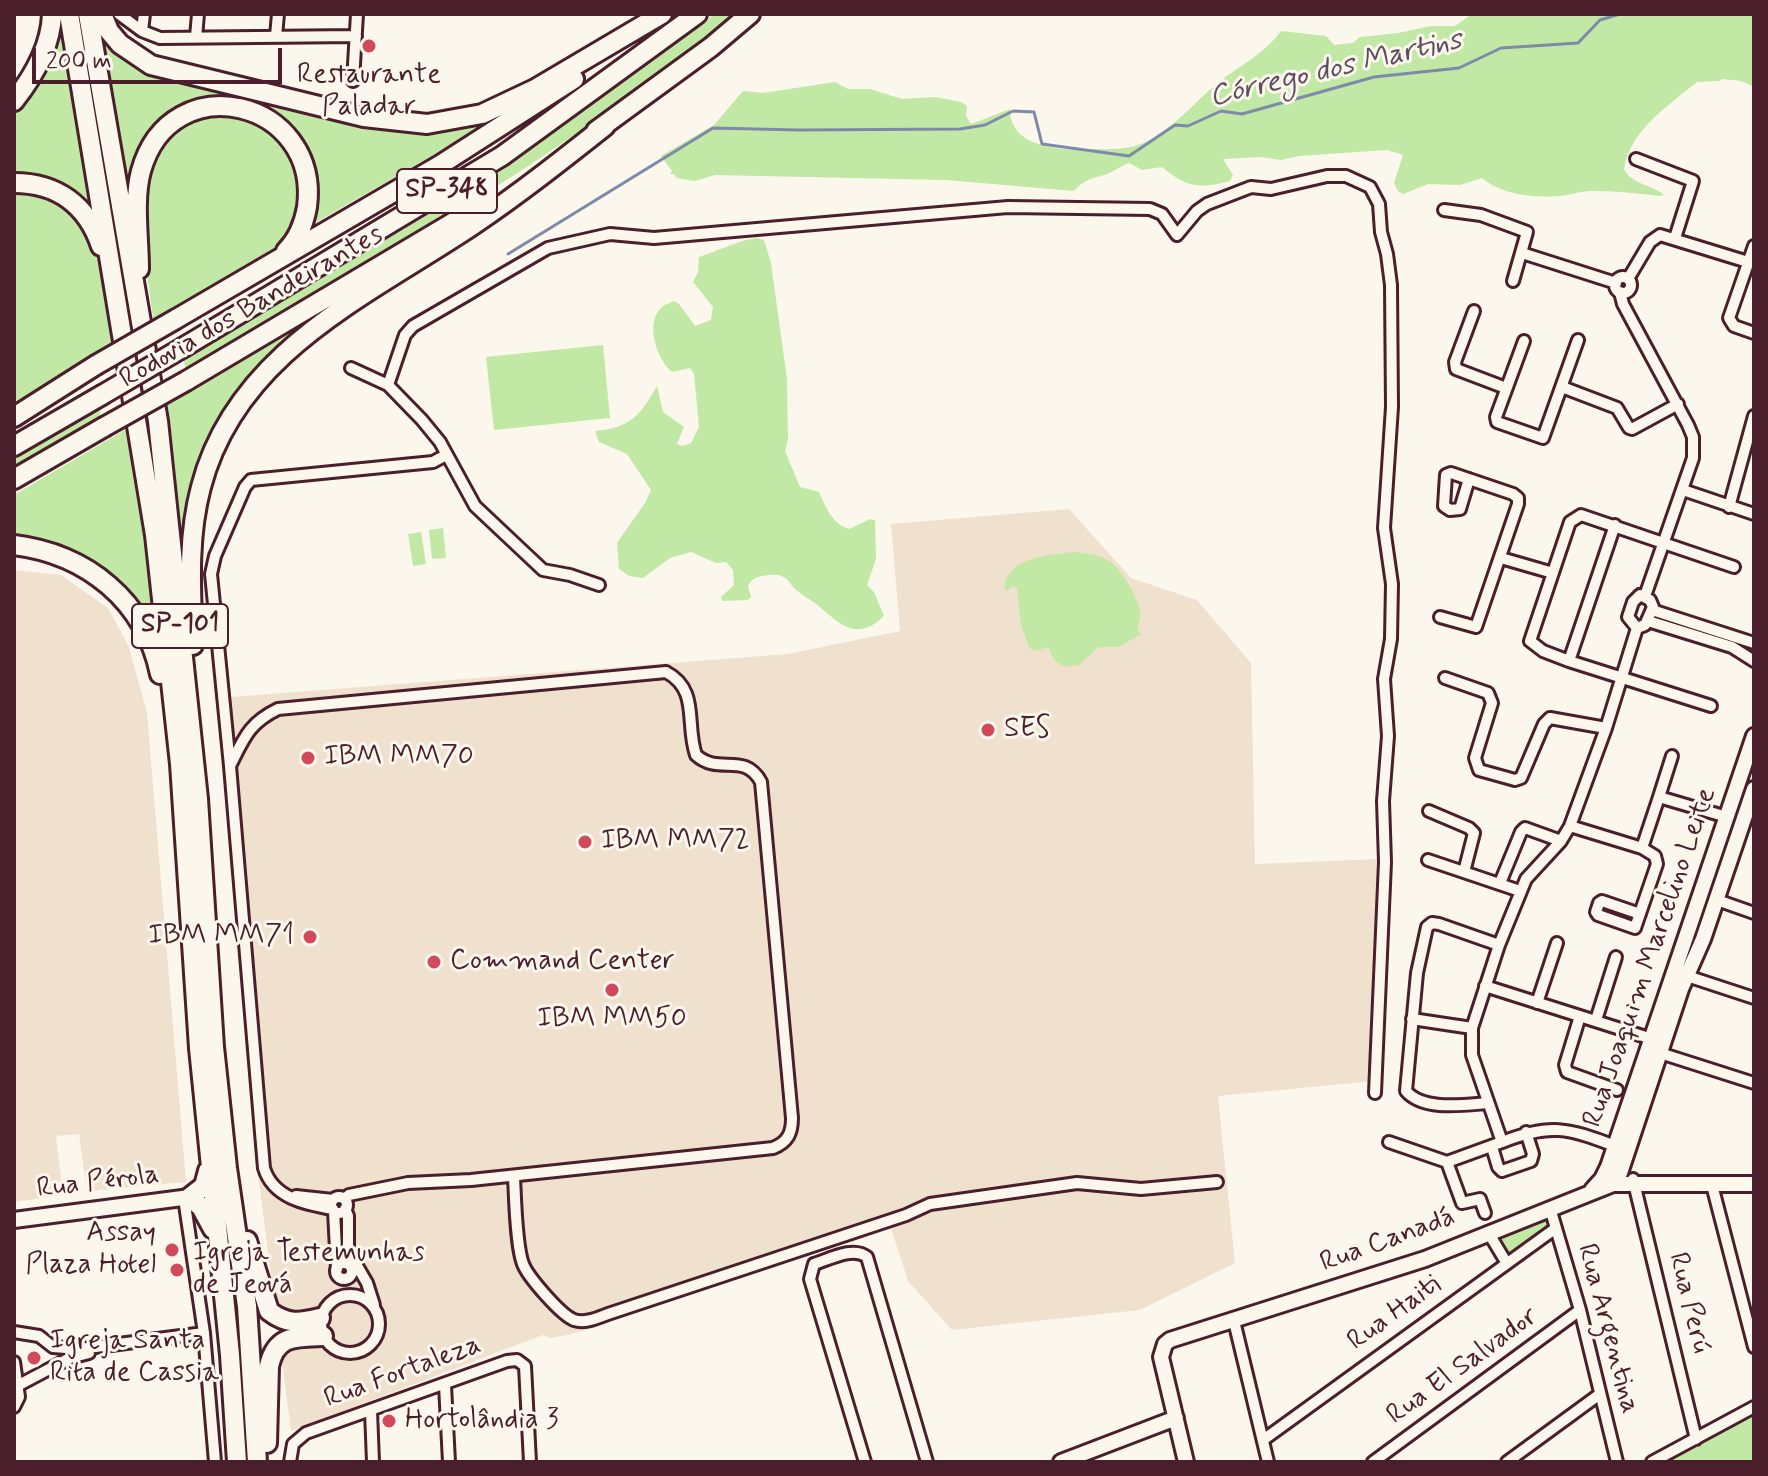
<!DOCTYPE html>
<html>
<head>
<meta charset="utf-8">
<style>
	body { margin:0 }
	#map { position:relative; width:1768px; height:1476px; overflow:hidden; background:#fbf7ec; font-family:Mynerve,sans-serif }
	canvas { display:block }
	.frame { position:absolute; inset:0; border:16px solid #4a1f2b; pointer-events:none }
	.scale { position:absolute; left:32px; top:48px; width:250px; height:36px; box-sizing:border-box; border:4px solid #4a1f2b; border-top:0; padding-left:10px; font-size:24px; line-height:28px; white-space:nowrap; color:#4a1f2b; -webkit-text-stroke:6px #fbf7ec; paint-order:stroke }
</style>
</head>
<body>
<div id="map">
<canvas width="1768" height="1476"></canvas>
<div class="frame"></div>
<div class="scale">200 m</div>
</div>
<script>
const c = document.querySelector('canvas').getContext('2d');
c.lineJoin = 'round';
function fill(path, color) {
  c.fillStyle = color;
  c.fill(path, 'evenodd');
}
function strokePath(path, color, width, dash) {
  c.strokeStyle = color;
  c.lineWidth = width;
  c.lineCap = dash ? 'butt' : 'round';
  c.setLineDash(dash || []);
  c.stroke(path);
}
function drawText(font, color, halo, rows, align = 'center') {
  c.font = font + ' Mynerve,sans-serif';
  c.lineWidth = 6;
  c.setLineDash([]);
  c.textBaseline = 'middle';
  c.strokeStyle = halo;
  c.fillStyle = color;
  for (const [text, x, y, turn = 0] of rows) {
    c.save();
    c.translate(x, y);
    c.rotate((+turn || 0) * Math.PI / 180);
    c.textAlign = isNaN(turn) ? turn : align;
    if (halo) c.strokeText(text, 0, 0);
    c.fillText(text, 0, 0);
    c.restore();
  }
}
fill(new Path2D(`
	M 1069,509 L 1131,578 L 1197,600 L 1251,663 L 1255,864 L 1379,859 L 1374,1081 L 1218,1096 L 1235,1263 L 1140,1310 L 952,1330 L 908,1281 L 891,1228 L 572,1334 L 550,1338 L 543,1335 L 291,1431 L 259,1182 L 218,698 L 788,654 L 900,631 L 891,524 Z
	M 14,570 L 61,575 L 108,608 L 129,647 L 147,713 L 186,1182 L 87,1191 L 79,1134 L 56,1136 L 63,1195 L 14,1202 Z`), '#f0e1ce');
fill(new Path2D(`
	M 60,14 L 66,14 L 102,234 L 91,214 L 14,178 L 14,113 L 26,97 Z
	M 714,14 L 737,14 C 658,75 579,135 494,188 C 393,252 285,310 186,371 L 183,357 C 365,248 548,145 714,14 Z
	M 1472,14 L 1754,14 L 1754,87 L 1741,81 L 1722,79 L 1719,81 L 1697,82 C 1668,106 1630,130 1624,169 C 1632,185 1652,184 1664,195 L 1660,196 C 1637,193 1614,191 1591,191 C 1581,191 1570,195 1560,196 C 1534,198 1502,195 1482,178 L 1460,185 L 1428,184 L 1403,194 L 1398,191 L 1394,183 L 1403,155 L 1387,150 L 1299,156 L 1281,160 L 1260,157 L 1223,159 L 1233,175 L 1230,181 C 1200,189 1187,188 1162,167 L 1142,170 L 1129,163 C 1120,166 1112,173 1104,175 C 1090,179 1084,180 1074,191 L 946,180 L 715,175 L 695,181 L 677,178 L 674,174 L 670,174 L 672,171 L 661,156 L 714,125 L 743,91 L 763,93 L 835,82 L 848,89 L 870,89 L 902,99 L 936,97 L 961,102 L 967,106 L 966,116 L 971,124 L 1010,109 C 1010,127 1020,138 1038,144 C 1056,150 1074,150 1093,149 C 1105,149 1118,150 1130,147 C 1165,141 1193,102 1219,82 C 1241,65 1264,54 1281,31 L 1326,36 L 1334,45 L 1353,43 L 1360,37 L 1398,33 L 1431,26 L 1455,26 Z
	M 100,25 L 115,44 L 369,124 L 503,115 L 306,228 L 306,161 L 243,103 L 156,132 L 134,234 Z
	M 198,115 L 255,117 L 295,158 L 302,216 L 279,249 L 154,322 C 147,274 132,188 159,146 C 167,134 186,123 198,115 Z
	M 14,187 L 56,194 L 93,237 L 119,343 L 27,396 L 14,401 Z
	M 757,238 L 764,240 L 771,263 L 787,379 L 788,439 L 785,451 L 800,487 L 819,492 C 826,507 831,523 849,529 L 870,519 L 875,520 L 876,559 L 867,585 L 874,592 L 884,616 C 854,645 837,620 815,603 C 808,598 800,594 794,588 C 790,584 788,578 781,576 C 776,574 768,575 763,576 C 755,577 752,579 748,586 L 751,597 L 748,600 L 722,601 L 721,597 L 734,585 L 733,570 L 726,562 L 716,563 L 691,552 L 670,558 L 643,578 L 629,576 L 619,569 L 617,543 L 645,503 L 651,490 L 627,454 L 599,442 L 595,431 C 630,428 640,416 657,386 L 663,412 L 684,427 L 677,444 L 682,446 L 691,443 L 699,427 L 694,374 L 690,368 L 672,372 C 657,359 644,323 662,307 C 665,304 670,303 674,301 L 679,304 L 695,326 L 711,320 L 713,307 L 693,282 L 698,272 L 699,257 L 745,240 Z
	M 359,291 L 225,420 L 186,582 L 166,404 Z
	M 603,345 L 610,418 L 494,430 L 486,357 Z
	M 99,406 L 101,419 L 14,471 L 14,455 Z
	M 135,424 L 160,650 L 121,590 L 14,542 L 14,495 Z
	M 443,528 L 446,558 L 432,559 L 429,530 Z
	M 421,532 L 426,564 L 413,566 L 408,534 Z
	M 1078,552 C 1086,554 1096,554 1104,558 C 1120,565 1136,594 1140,611 C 1141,617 1139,623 1137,630 L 1141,634 L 1119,647 L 1099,647 L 1079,665 L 1065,667 L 1055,661 L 1048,647 L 1035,651 L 1029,648 L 1021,624 L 1017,589 L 1014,586 L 1006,591 L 1004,586 C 1010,555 1054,554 1078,552 Z
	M 1547,1213 L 1550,1223 L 1510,1255 L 1504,1253 L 1495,1239 L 1498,1233 Z
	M 1747,1415 L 1754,1415 L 1754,1462 L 1662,1462 Z`), '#c1e9a5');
strokePath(new Path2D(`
	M 508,254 L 713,128 L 798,130 L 960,129 L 985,125 L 1013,111 L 1034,112 L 1042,144 L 1129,156 L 1175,125 L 1188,126 L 1221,111 L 1242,114 L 1374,77 L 1459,68 L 1501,48 L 1578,43 L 1600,20 L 1620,14`), '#7e8aa9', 3);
const street = new Path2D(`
	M 119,14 L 142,31 L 144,14
	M 142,31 L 160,38 L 356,36
	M 276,36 L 278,14
	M 196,37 L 198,14
	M 353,81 L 357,14
	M 1636,159 L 1693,181 L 1675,238
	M 1444,210 L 1481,215 L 1527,232 L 1513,281
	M 1754,246 L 1729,318 L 1734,326 L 1754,333
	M 1522,253 L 1616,283
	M1615 285a8 8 0 1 1 16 0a8 8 0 1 1-16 0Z
	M 1628,279 L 1650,242 L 1660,235 L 1748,262
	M 1620,292 L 1623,304 L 1688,425 L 1693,437 L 1693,458 L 1645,596
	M 1474,311 L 1455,362 L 1456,369 L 1506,388
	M 1524,341 L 1496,417 L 1497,422 L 1543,438 L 1578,340
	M 351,368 L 388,385 L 422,420 L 440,442 L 475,506 L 543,570 L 570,575 L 599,585
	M 388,385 L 405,335 L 413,326 L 548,248 L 610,234 L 654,238 L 1008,207 L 1150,209 L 1162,214 L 1177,235 L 1197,211 L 1207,204 L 1251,187 L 1271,189 L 1327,176 L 1346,176 L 1370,187 L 1379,204 L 1381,232 L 1387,254 L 1391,285 L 1392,407 L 1384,528 L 1392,584 L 1391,639 L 1384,679 L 1388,736 L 1383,801 L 1385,862 L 1375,1093
	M 1562,387 L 1617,408 L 1629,428 L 1632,429 L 1678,404
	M 1683,490 L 1754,514
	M 1729,507 L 1754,416
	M 1501,558 L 1553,573
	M 1640,595 L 1650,600 L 1653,607 L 1645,625 L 1637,628 L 1628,617 L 1633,602 Z
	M 1652,610 L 1754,643
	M 1440,617 L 1476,627 L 1518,504 L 1518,498 L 1513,494 L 1451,473 L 1446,475 L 1444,506 L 1450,510 L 1460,509 L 1469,479
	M 1648,621 L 1732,647 L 1754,661
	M 1569,661 L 1615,525
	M 1445,678 L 1488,693 L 1492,703 L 1475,758 L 1479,770 L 1515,780 L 1521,778 L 1544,724 L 1550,718 L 1606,728
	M 1711,706 L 1569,661 L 1543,651 L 1530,641 L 1570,522 L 1581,515 L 1734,567
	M 230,766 L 211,574 L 215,556 L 245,487 L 251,480 L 433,462 L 446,455
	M 1659,797 L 1672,756
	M 1429,811 L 1469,828 L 1474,833 L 1464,872
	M 1570,826 L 1642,848 L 1659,797 L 1727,817
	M 1428,860 L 1520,891
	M 1500,883 L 1521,832 L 1525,828 L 1561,841
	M 1717,900 L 1754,913
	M 1640,914 L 1602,901 L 1599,903 L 1596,912 L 1598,915 L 1635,928 L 1657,864 L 1655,856 L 1642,848
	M 1687,976 L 1754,998
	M 1485,986 L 1652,1039
	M 1537,1003 L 1557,943
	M 1580,1016 L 1565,1065 L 1567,1072 L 1617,1090
	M 1412,1019 L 1472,1028
	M 1596,1020 L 1616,957
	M 1660,1053 L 1754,1083
	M 1487,1103 C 1463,1105 1423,1111 1406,1091 L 1417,973 L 1427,927 L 1432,923 L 1439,924 L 1499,945
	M 1389,1142 L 1447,1162 L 1502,1142
	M 1615,1146 C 1568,1128 1550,1123 1502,1142 L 1472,1055 L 1472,1028 L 1499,945 L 1526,879 L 1561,841 L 1570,826 L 1606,728 L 1637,628
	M 1492,1147 L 1498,1167 L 1502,1171 L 1531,1161 L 1533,1154 L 1526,1132
	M 1447,1162 L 1462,1203 L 1480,1199 L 1485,1213
	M 514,1176 C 515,1197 516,1246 523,1264 C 528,1277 561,1315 574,1320 C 586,1324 599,1317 611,1313 L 906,1215 L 930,1204 L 1077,1183 L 1141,1189 L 1217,1182
	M 1633,1179 L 1696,1439
	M 1712,1185 L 1754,1347
	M 296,1196 L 333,1200
	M331 1205a8 8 0 1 1 16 0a8 8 0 1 1-16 0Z
	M 184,1198 L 204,1333 L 215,1462
	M 1550,1208 L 1580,1310 L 1617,1462
	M 333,1209 C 305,1204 273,1198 264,1168 L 230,766 C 244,738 249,723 278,709 L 666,672 C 700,690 685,724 696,755 C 719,776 744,751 761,782 L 792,1118 C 792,1133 788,1142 773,1148 L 471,1180 L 408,1183 L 349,1195 L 344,1199
	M 345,1209 L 348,1216 L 348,1257
	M 334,1211 L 337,1269
	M 1488,1232 L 1506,1262
	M 349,1252 L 367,1283 L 374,1305
	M336 1271a8 8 0 1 1 16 0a8 8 0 1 1-16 0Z
	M321 1324a29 29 0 1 1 58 0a29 29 0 1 1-58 0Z
	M 1234,1321 L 1268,1462
	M 14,1332 L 39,1336 L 53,1347 L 80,1349 L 204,1333
	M 14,1362 L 19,1397 L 14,1407
	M 445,1385 L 449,1462
	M 17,1386 L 70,1358 L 89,1353
	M 371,1411 L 373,1462
	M 1263,1440 L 1556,1228
	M 290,1462 L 293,1444 L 306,1433 L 507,1361 L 517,1360 L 525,1366 L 530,1462
	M 865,1462 L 810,1279 L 814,1264 C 830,1259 853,1246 867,1257 L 927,1462
	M 1373,1462 L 1580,1310
	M 1507,1462 L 1600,1394
	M 1652,1462 L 1754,1407`);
const secondary = new Path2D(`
	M 1613,1184 L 1620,1173 L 1681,989 L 1703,939 L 1754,789
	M 1592,1190 L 1602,1179 L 1608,1167 L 1754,736
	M 14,1220 L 190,1197
	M 1061,1462 L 1176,1418
	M 1186,1462 L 1161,1357 L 1165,1344 L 1170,1340 L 1425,1259 L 1613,1184 L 1754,1184`);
const highway = new Path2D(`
	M 69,14 L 155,535 L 180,764 L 199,1048 L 230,1355 L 237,1462
	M 88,14 L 158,421 L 198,799 L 214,1047 L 227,1168 L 247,1306 L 257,1462
	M 102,14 L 109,31 L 120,44 L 151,65 L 364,117 L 427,124 L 482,114 L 535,89 L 662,14
	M 14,101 C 33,77 51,46 52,14
	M 596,131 L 711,47 L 750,14
	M 14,183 C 57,183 87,205 101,246
	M 139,269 C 139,238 133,201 141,171 C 171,63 321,100 307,207 C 304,224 298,239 286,251
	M 176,319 L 440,165 L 574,79
	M 184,347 L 502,156 L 697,14
	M 186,381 L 474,210
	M 14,417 L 96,365
	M 14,446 L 102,395
	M 14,479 L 104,427
	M 14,545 C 87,554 145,601 160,674
	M 193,645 C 191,592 187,539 201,487 C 236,352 367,296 473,225 C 519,194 562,160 605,126
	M 208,1171 L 204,1186 L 190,1197 L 201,1207 L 213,1229
	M 247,1241 L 269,1311 C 287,1325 300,1323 320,1318
	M 267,1443 L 269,1366 C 276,1335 295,1337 323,1336`);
strokePath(street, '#4a1f2b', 16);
strokePath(secondary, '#4a1f2b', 20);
strokePath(highway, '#4a1f2b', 24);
strokePath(street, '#fbf7ec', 10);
strokePath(secondary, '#fbf7ec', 14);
strokePath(highway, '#fbf7ec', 18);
const highwayBridge = new Path2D(`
	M 96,365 L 176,319
	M 102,395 L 184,347
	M 104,427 L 186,381`);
strokePath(highwayBridge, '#4a1f2b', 24, []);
strokePath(highwayBridge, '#fbf7ec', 18);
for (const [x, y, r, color] of [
	[369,46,8,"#d1495b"],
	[988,730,8,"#d1495b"],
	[308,758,8,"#d1495b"],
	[585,842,8,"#d1495b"],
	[310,937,8,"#d1495b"],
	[434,962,8,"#d1495b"],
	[612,990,8,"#d1495b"],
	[172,1250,8,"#d1495b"],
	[177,1270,8,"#d1495b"],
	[34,1358,8,"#d1495b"],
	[389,1421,8,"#d1495b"]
]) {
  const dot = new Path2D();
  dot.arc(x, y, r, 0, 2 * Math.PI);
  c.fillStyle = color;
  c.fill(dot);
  strokePath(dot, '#fbf7ec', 3);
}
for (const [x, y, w] of [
	[447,191,100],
	[180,626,96]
]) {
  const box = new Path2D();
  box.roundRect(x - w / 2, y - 22, w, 44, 6);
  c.fillStyle = '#fbf7ec';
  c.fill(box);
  strokePath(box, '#4a1f2b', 2);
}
drawText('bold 26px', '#4a1f2b', null, [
	["SP-348",447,191],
	["SP-101",180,626]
]);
drawText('28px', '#4a1f2b', '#fbf7ec', [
	["Restaurante",369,76,"center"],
	["Paladar",369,108,"center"],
	["SES",1004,730],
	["IBM MM70",324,758],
	["IBM MM72",601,842],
	["IBM MM71",294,937,"right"],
	["Command Center",450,962],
	["IBM MM50",612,1020,"center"],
	["Assay",156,1234,"right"],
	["Plaza Hotel",156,1266,"right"],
	["Igreja Testemunhas",193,1254],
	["de Jeová",193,1286],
	["Igreja Santa",50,1342],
	["Rita de Cassia",50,1374],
	["Hortolândia 3",405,1421]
], 'left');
drawText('28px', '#4a1f2b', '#fbf7ec', [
	["Rodovia dos Bandeirantes",252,308,-30],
	["Rua Joaquim Marcelino Leite",1651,958,-71],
	["Rua Pérola",98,1183,-7],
	["Rua Canadá",1388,1241,-20],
	["Rua Perú",1688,1303,76],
	["Rua Haiti",1395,1314,-36],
	["Rua Argentina",1607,1329,75],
	["Rua El Salvador",1463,1367,-36],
	["Rua Fortaleza",403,1373,-20]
]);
drawText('italic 30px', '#604c60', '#fbf7ec', [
	["Córrego dos Martins",1336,70,-13]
]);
</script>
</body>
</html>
